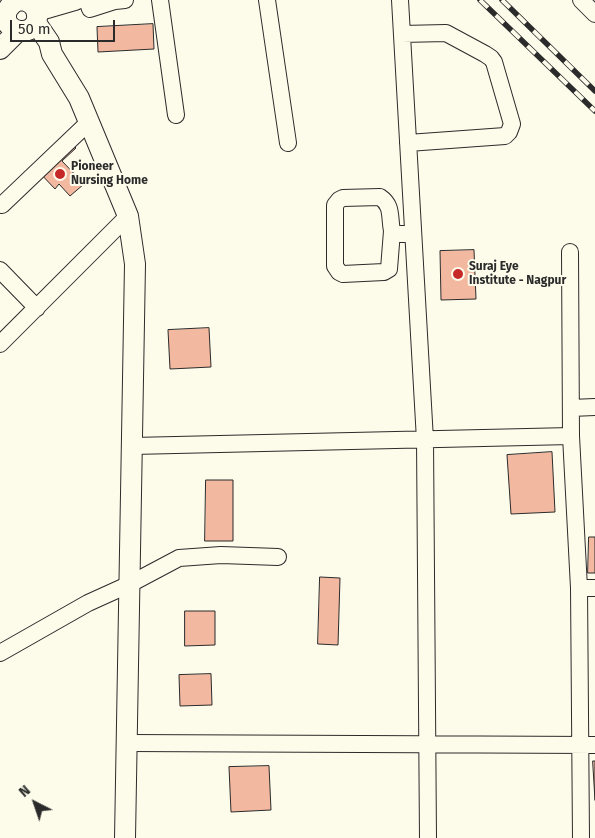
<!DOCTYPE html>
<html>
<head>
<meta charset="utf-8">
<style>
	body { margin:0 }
	#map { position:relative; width:595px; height:838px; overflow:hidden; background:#fdfbea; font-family:"Fira Sans",sans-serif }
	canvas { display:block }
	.north { position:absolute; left:10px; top:778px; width:50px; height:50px; -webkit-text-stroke:4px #fdfbea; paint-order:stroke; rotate:319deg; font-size:14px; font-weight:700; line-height:20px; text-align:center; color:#2b2b2b }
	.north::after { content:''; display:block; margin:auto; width:18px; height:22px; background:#2b2b2b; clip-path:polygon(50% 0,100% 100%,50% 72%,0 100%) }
	.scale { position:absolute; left:10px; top:20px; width:105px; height:22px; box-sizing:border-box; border:2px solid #2b2b2b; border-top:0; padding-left:6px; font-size:15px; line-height:18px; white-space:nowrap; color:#2b2b2b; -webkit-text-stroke:4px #fdfbea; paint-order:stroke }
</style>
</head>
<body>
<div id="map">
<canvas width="595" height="838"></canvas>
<div class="north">N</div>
<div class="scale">50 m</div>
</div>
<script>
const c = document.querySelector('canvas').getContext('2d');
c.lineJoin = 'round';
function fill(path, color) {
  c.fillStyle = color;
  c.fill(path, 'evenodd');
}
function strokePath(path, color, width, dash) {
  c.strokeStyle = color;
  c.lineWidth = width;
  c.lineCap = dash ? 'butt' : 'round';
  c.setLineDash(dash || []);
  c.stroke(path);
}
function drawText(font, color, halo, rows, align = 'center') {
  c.font = font + ' "Fira Sans",sans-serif';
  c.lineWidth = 4;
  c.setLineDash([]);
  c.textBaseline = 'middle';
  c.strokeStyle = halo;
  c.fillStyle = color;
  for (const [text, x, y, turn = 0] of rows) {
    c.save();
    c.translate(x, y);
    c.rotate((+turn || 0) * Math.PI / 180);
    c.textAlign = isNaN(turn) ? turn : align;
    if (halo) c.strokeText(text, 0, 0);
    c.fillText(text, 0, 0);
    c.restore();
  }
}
const building = new Path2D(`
	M 153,24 L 154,49 L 98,52 L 97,27 Z
	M 69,142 L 76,148 L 62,161 L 84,184 L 70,196 L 59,184 L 55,189 L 38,171 Z
	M 474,250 L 476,299 L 441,300 L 440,251 Z
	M 209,328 L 211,367 L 170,369 L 168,330 Z
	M 552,452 L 555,512 L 511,514 L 507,455 Z
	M 206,480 L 233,480 L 233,541 L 205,541 Z
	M 589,537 L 595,537 L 595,573 L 588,573 Z
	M 320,577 L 340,578 L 338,645 L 318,644 Z
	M 185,611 L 215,611 L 215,645 L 185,646 Z
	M 211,674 L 212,705 L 180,706 L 179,675 Z
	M 593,761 L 595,761 L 595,800 Z
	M 269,766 L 271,810 L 231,812 L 229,767 Z`);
fill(building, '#f2b8a0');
strokePath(building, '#2b2b2b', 1);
const minor = new Path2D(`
	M 87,0 L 90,9 L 115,1 L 125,0
	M 160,0 L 176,115
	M 267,0 L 288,143
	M 400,0 L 425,440 L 428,838
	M 581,0 L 595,14
	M 402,34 L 446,33 L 485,54 L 491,58 L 494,62 L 512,124 L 509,132 L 505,136 L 408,143
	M 2,205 L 89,122
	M 392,231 L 389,269 L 384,272 L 343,274 L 339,272 L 335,266 L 335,205 L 339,200 L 343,198 L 380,197 C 393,206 389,216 392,231 L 396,234 L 413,234
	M 570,252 L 571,436
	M 0,270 L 37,308
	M 0,344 L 128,216
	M 571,408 L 595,407
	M 132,446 L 571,436 L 579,588 L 595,588
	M 579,588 L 581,838
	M 0,653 L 88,603 L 130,584 L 179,558 L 221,555 L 278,557
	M 127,743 L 595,745`);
const major = new Path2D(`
	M 20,0 C 10,3 2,13 8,24 C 11,28 16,31 21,31 C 42,32 43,2 21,0
	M 37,11 L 75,0
	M 36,23 L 49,42 L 52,54 L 79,98 L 128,216 L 135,264 L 125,838
	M 0,49 L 18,31`);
strokePath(minor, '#2b2b2b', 18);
strokePath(major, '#2b2b2b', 22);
strokePath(minor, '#fdfbea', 16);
strokePath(major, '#fdfbea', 20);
const rail = new Path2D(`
	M 480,0 L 595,111
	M 502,0 L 595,91`);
strokePath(rail, '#2b2b2b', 5.5);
strokePath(rail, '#fdfbea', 4, [11]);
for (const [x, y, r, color] of [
	[60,174,6,"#c62828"],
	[458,274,6,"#c62828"]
]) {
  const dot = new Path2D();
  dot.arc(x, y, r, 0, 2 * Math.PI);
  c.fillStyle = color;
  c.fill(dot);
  strokePath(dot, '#fdfbea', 2);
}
drawText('bold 12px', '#2b2b2b', '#fdfbea', [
	["Pioneer",71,167],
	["Nursing Home",71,181],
	["Suraj Eye",469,267],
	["Institute - Nagpur",469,281]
], 'left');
</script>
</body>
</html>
